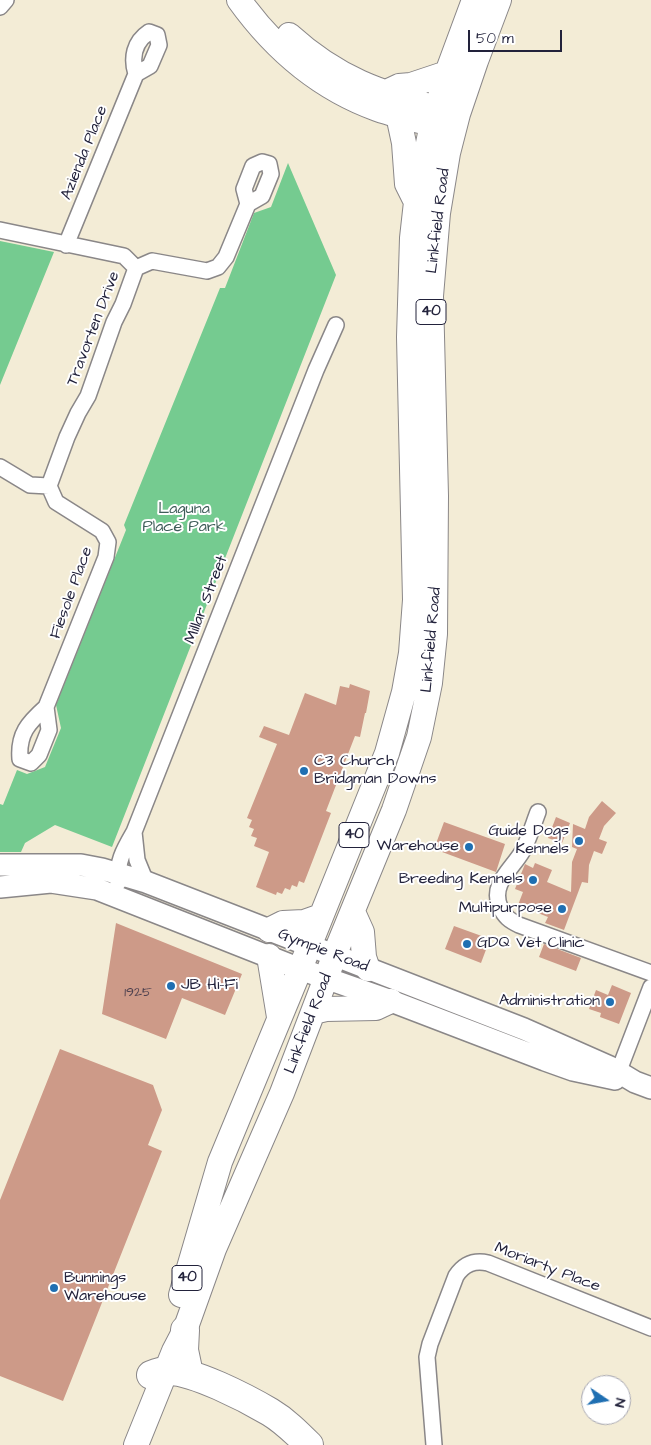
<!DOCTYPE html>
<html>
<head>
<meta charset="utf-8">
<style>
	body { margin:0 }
	#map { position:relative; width:651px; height:1445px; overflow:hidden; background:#f3ecd6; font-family:"Architects Daughter",sans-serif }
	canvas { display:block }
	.north { position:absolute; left:581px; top:1375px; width:50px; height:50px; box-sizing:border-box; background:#fff; border:1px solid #a7a7b1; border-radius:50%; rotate:102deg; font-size:14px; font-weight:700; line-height:20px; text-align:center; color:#22223b }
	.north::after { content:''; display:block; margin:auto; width:18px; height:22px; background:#1f6fb2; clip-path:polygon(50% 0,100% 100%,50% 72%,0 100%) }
	.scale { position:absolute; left:468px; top:30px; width:94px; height:22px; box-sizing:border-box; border:2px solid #22223b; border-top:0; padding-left:6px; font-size:15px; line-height:18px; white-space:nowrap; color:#22223b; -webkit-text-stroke:4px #fff; paint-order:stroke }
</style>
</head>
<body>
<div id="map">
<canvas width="651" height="1445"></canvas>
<div class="north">N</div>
<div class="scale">50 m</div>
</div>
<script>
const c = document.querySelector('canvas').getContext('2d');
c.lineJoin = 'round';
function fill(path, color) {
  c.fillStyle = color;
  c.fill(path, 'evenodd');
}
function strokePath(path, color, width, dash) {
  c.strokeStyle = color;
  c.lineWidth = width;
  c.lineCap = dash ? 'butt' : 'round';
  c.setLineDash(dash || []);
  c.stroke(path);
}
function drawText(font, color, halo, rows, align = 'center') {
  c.font = font + ' "Architects Daughter",sans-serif';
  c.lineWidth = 4;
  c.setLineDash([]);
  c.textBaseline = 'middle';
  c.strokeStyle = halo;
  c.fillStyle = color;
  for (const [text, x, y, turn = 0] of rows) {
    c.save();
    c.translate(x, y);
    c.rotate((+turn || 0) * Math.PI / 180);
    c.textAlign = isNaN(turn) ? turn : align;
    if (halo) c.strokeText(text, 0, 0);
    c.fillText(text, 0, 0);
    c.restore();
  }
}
fill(new Path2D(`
	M 288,163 L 336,275 L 112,847 L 55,825 L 25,843 L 21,852 L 0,852 L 0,804 L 3,805 L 17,770 L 27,774 L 45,767 L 61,728 L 56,705 L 126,530 L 124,525 L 220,288 L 225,288 L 254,213 L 271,207 Z
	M 0,241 L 54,252 L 0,385 Z`), '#75cb90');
fill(new Path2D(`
	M 350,684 L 370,691 L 366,713 L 365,713 L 360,737 L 355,736 L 326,811 L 331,813 L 304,883 L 299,881 L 297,887 L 292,885 L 290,890 L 285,888 L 282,894 L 277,892 L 276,895 L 256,887 L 269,852 L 254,846 L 257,838 L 251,836 L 254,829 L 249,827 L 252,820 L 247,818 L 277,744 L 259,737 L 264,726 L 289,735 L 305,693 L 336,705 L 340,686 L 349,688 Z
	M 602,801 L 616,813 L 604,826 L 599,839 L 607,842 L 602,854 L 594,851 L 589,865 L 588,883 L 582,882 L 564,930 L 545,923 L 548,917 L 518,905 L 523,892 L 515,889 L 525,864 L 533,868 L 535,863 L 552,870 L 547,882 L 571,892 L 572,862 L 577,849 L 572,847 L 573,824 L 585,829 L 589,817 Z
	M 556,817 L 570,823 L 562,843 L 548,838 Z
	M 444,822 L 505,844 L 496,872 L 434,849 Z
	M 116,923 L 242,974 L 225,1015 L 182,998 L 166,1039 L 102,1014 Z
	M 454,926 L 490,939 L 481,963 L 445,949 Z
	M 544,944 L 581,958 L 576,971 L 539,957 Z
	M 612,985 L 631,993 L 619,1024 L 600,1017 L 601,1013 L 589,1009 L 596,990 L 608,995 Z
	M 60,1049 L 153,1085 L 162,1110 L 148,1145 L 162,1151 L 63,1401 L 0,1376 L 0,1200 Z`), '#cd9a88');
const street = new Path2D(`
	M 0,7 L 6,0
	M 149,32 L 157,35 L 159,45 L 150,66 L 136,74 C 131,58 134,42 149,32 Z
	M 262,162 L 269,164 L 271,174 L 262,196 L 248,204 L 244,189 L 253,166 Z
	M 0,230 L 124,256 L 136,268 L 123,304 L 114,322 L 88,396 L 78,413 L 67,437 L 49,486 L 30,485 L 0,467
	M 66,245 L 136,74
	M 136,268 L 152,261 L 207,271 L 218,267 L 226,257 L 248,204
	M 46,707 L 49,730 L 39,755 L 31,763 L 20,759 C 18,734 28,723 46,707 L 106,557 L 108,542 L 102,531 L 56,502 L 49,486
	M 538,812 C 533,825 529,839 522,852 C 512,869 490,884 500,907 C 505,917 509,920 519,925 L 651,973
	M 134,832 L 137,860 L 146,882
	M 118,883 C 117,861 123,851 134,832 L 316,370 L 336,325
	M 618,1073 L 651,987
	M 434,1445 L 427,1357 L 430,1344 L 456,1276 C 464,1264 474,1260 488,1263 L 651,1328`);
const secondary = new Path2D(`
	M 0,865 L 81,865 L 102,869 L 146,882 L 524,1029 L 610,1067 L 635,1082 L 651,1088
	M 0,887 L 51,882 L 97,889 L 300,969 L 391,1001 L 545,1060 L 573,1070 L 615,1079`);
const primary = new Path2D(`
	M 239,0 C 275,50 319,88 377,109 C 400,117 424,122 448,128
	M 289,35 C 342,83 384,93 450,112
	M 384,93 L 399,86 L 411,85 L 447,73
	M 398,115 L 404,143 L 407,184 L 414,198
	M 353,912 L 362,932 L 364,957 L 368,969
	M 269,930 L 283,923 L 304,922 L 321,916
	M 269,956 L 279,1017
	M 313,1012 L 326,1009 L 376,1008 L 391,1001
	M 181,1295 L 220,1162 L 300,969 L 387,753 L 404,692 L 411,653 L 415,600 L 409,337 L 412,238 L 416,202 L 432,124 L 447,73 L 474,0
	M 136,1445 L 174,1351 L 185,1330 L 214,1249 L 282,1093 L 339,944 L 394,810 L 419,737 L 430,683 L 435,634 L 436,496 L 431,296 L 438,213 L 448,153 L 458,114 L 476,61 L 499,0`);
const highway = new Path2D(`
	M 185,1330 L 184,1350 L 189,1374
	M 151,1375 C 156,1373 161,1371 166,1371 C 191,1369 248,1399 270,1412 C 285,1421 297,1433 309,1445`);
strokePath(street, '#8a8788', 18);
strokePath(secondary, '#8a8788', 24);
strokePath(primary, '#8a8788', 26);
strokePath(highway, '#8a8788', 30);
strokePath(street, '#fff', 15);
strokePath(secondary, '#fff', 21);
strokePath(primary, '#fff', 24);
strokePath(highway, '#fff', 28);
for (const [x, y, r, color] of [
	[304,771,5,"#1f6fb2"],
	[579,841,5,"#1f6fb2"],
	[469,847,5,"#1f6fb2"],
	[533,880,5,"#1f6fb2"],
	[562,909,5,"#1f6fb2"],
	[467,944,5,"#1f6fb2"],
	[171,986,5,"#1f6fb2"],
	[610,1002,5,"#1f6fb2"],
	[54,1288,5,"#1f6fb2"]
]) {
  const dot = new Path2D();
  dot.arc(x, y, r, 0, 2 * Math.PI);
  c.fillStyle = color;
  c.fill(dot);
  strokePath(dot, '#fff', 2);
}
drawText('14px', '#4d404e', null, [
	["1925",138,993]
]);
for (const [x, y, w] of [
	[431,312,30],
	[354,835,30],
	[187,1278,30]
]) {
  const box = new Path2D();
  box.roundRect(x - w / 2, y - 12.5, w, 25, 4);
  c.fillStyle = '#fff';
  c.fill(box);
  strokePath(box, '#22223b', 1);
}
drawText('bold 15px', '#22223b', null, [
	["40",431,312],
	["40",354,835],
	["40",187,1278]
]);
drawText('16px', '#22223b', '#fff', [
	["Azienda Place",85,153,-68],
	["Linkfield Road",439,221,-83],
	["Travorten Drive",94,329,-69],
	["Fiesole Place",72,593,-70],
	["Millar Street",207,600,-69],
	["Linkfield Road",432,640,-85],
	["Gympie Road",323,951,21],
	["Linkfield Road",309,1024,-69],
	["Moriarty Place",547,1268,21]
]);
drawText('16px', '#3f5d59', '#fff', [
	["Laguna",184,510],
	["Place Park",184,528]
]);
drawText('16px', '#22223b', '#fff', [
	["C3 Church",314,762,"left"],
	["Bridgman Downs",314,780,"left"],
	["Guide Dogs",569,832],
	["Kennels",569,850],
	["Warehouse",459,847],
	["Breeding Kennels",523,880],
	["Multipurpose",552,909],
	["GDQ Vet Clinic",477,944,"left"],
	["JB Hi-Fi",181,986,"left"],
	["Administration",600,1002],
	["Bunnings",64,1279,"left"],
	["Warehouse",64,1297,"left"]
], 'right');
</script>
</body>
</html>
